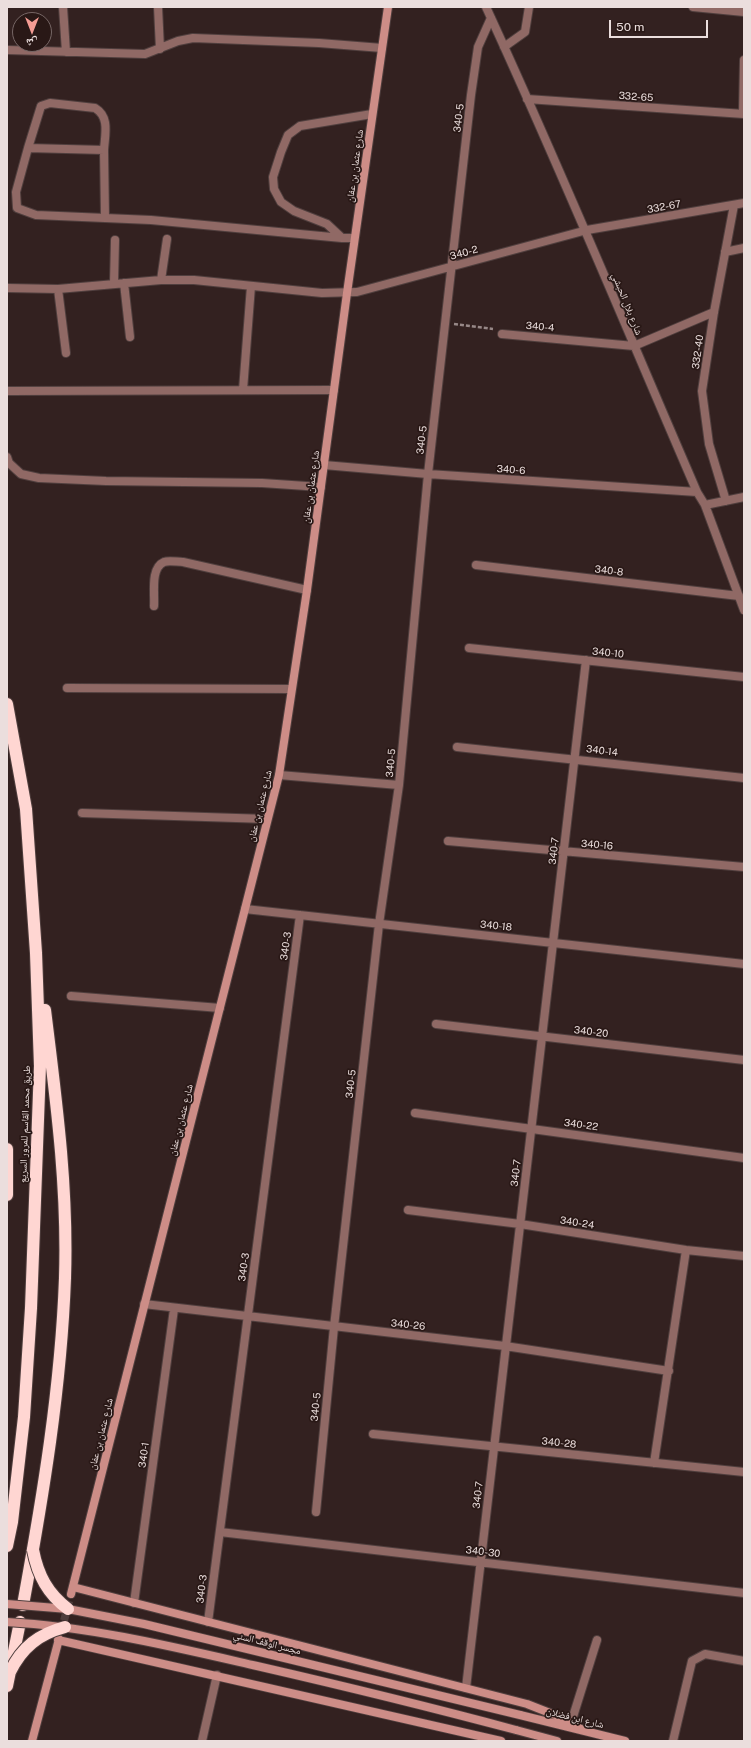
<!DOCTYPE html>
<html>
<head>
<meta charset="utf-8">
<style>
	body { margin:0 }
	#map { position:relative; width:751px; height:1748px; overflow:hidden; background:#332120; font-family:"Public Sans","Noto Naskh Arabic",sans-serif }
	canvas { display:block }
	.frame { position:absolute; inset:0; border:8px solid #ebdedd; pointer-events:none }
	.north { position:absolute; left:12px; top:12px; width:40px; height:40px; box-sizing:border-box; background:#291816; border:1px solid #776766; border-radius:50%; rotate:180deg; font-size:11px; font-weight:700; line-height:16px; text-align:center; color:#ebdedd }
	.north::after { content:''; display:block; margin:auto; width:14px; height:18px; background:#f59c94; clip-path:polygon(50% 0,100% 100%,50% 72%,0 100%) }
	.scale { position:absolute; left:609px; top:20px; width:99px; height:18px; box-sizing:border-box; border:2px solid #ebdedd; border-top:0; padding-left:5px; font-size:12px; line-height:14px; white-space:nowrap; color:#ebdedd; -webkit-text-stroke:3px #291816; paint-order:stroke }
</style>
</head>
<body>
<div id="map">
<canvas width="751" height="1748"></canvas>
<div class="frame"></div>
<div class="north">ش</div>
<div class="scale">50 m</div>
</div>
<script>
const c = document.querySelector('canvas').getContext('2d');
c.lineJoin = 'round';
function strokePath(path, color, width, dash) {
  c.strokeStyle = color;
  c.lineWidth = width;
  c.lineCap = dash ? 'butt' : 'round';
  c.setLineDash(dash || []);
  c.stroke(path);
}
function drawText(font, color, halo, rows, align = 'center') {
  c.font = font + ' "Public Sans","Noto Naskh Arabic",sans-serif';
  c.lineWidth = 3.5;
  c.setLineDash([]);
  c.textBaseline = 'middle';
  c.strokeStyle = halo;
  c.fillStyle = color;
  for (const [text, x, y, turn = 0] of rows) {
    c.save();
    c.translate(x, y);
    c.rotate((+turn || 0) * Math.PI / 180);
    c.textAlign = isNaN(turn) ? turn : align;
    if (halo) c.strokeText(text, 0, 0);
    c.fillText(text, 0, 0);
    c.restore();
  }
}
strokePath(new Path2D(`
	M 61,1632 L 71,1594`), '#4f3d3c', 8, [8, 4]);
const lane = new Path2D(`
	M 28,148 L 41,106 L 50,103 L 95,108 C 110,117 105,134 104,150
	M 105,218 L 104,150 L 28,148 L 16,192 L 17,208 L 36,215 L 151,220 L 342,238
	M 354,238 L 342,238 L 327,224 L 294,211 L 281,202 L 274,189 L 273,177 L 281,152 L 288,135 L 300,126 L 372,114
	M 571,1723 L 597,1640`);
const street = new Path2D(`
	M 63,7 L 66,52
	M 158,7 L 160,49
	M 486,7 C 560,167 627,330 697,492 L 705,505 L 744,610
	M 693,7 L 744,12
	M 504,47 L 525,32 L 529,7
	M 7,50 L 145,54 L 178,41 L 193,38 L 319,43 L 382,48
	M 527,99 L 744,114
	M 743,114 L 744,60
	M 725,252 L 744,248
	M 161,280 L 167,239
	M 114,283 L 115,240
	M 124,283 L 130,337
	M 7,288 L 58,289 L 161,280 L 194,280 L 322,293 L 357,292 L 587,230 L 744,203
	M 58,289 L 66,353
	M 502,334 L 634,346 L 714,312
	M 243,390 L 251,286
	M 7,391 L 334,390
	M 7,457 L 9,463 L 21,474 L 39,478 L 106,481 L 262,483 L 321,487
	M 324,465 L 428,474 L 697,492
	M 726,501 L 709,444 L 702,391 L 714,312 L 734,205
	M 705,505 L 744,497
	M 476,565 L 739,596
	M 154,606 C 155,594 150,568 164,562 C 169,560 177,562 183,562 L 307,590
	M 469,648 L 744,677
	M 67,688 L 291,689
	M 457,747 L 744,778
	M 279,775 L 399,785
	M 82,813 L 267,819
	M 448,841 L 744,867
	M 245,909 L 744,964
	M 71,996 L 220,1008
	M 436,1024 L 744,1060
	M 415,1113 L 744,1158
	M 408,1210 L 520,1224 L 686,1250 L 744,1256
	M 144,1304 L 505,1346 L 669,1371
	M 373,1434 L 744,1472
	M 654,1463 L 686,1250
	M 316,1512 L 334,1327 L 379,924 L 399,785 L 428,474 L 471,95 L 478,47 L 491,18
	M 220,1532 L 744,1593
	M 134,1603 L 174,1309
	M 208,1622 L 300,915
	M 466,1688 L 586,660
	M 202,1741 L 217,1675
	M 673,1741 L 692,1661 L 705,1654 L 744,1661`);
const secondary = new Path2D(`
	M 73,1587 L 527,1704 L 555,1715 L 583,1730
	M 71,1594 L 279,775 L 307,590 L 347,293 L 388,7
	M 58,1640 L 501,1741
	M 520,1715 L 625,1741
	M 516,1730 L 557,1741
	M 32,1741 L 59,1639`);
const highway = new Path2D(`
	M 7,704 L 26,809 L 36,953 L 40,1066 L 31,1308 L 24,1417 L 12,1522 L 7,1546
	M 7,1149 L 7,1195
	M 23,1605 C 43,1496 61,1388 65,1278 C 68,1187 56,1099 45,1010
	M 7,1686 L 20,1622`);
strokePath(lane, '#503f3e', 10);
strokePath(street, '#503f3e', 10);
strokePath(secondary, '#503f3e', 10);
strokePath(highway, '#503f3e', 14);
strokePath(new Path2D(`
	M 454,324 L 493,329`), '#978887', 2.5, [4, 2]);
strokePath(lane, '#906965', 8);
strokePath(street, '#906965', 8);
strokePath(secondary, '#cd8d87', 8);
strokePath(highway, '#ffd6d2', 12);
const secondaryBridge = new Path2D(`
	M 7,1604 L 68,1609 L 144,1624 L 520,1715
	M 7,1622 C 92,1627 174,1647 257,1666 C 344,1686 430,1707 516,1730`);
const highwayBridge = new Path2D(`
	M 33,1550 C 38,1576 48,1594 68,1609
	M 10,1672 C 22,1647 39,1634 65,1627`);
strokePath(secondaryBridge, '#503f3e', 10, []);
strokePath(highwayBridge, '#503f3e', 14, []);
strokePath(secondaryBridge, '#cd8d87', 8);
strokePath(highwayBridge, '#ffd6d2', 12);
drawText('10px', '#ebdedd', '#291816', [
	["332-65",636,97,4],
	["340-5",459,118,-83],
	["شارع عثمان بن عفان",355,166,-82],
	["332-67",664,207,-10],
	["340-2",464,253,-15],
	["شارع بلال الحبشي",627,304,68],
	["340-4",540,327,5],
	["332-40",698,352,-82],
	["340-5",422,440,-83],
	["340-6",511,470,4],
	["شارع عثمان بن عفان",311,487,-82],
	["340-8",609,571,7],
	["340-10",608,653,6],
	["340-14",602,751,7],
	["340-5",391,763,-85],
	["شارع عثمان بن عفان",260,806,-76],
	["340-16",597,845,5],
	["340-7",554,851,-83],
	["340-18",496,926,6],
	["340-3",286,946,-82],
	["340-20",591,1032,7],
	["340-5",351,1084,-84],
	["شارع عثمان بن عفان",181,1120,-76],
	["طريق محمد القاسم للمرور السريع",25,1124,-88],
	["340-22",581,1125,8],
	["340-7",516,1173,-83],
	["340-24",577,1223,9],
	["340-3",244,1267,-82],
	["340-26",408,1325,6],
	["340-5",316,1407,-84],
	["شارع عثمان بن عفان",101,1434,-76],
	["340-28",559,1443,6],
	["340-1",144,1455,-82],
	["340-7",478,1495,-83],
	["340-30",483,1552,7],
	["340-3",202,1589,-83],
	["مجسر الوقف السني",267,1643,14],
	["شارع ابن فضلان",575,1718,14]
]);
</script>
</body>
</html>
